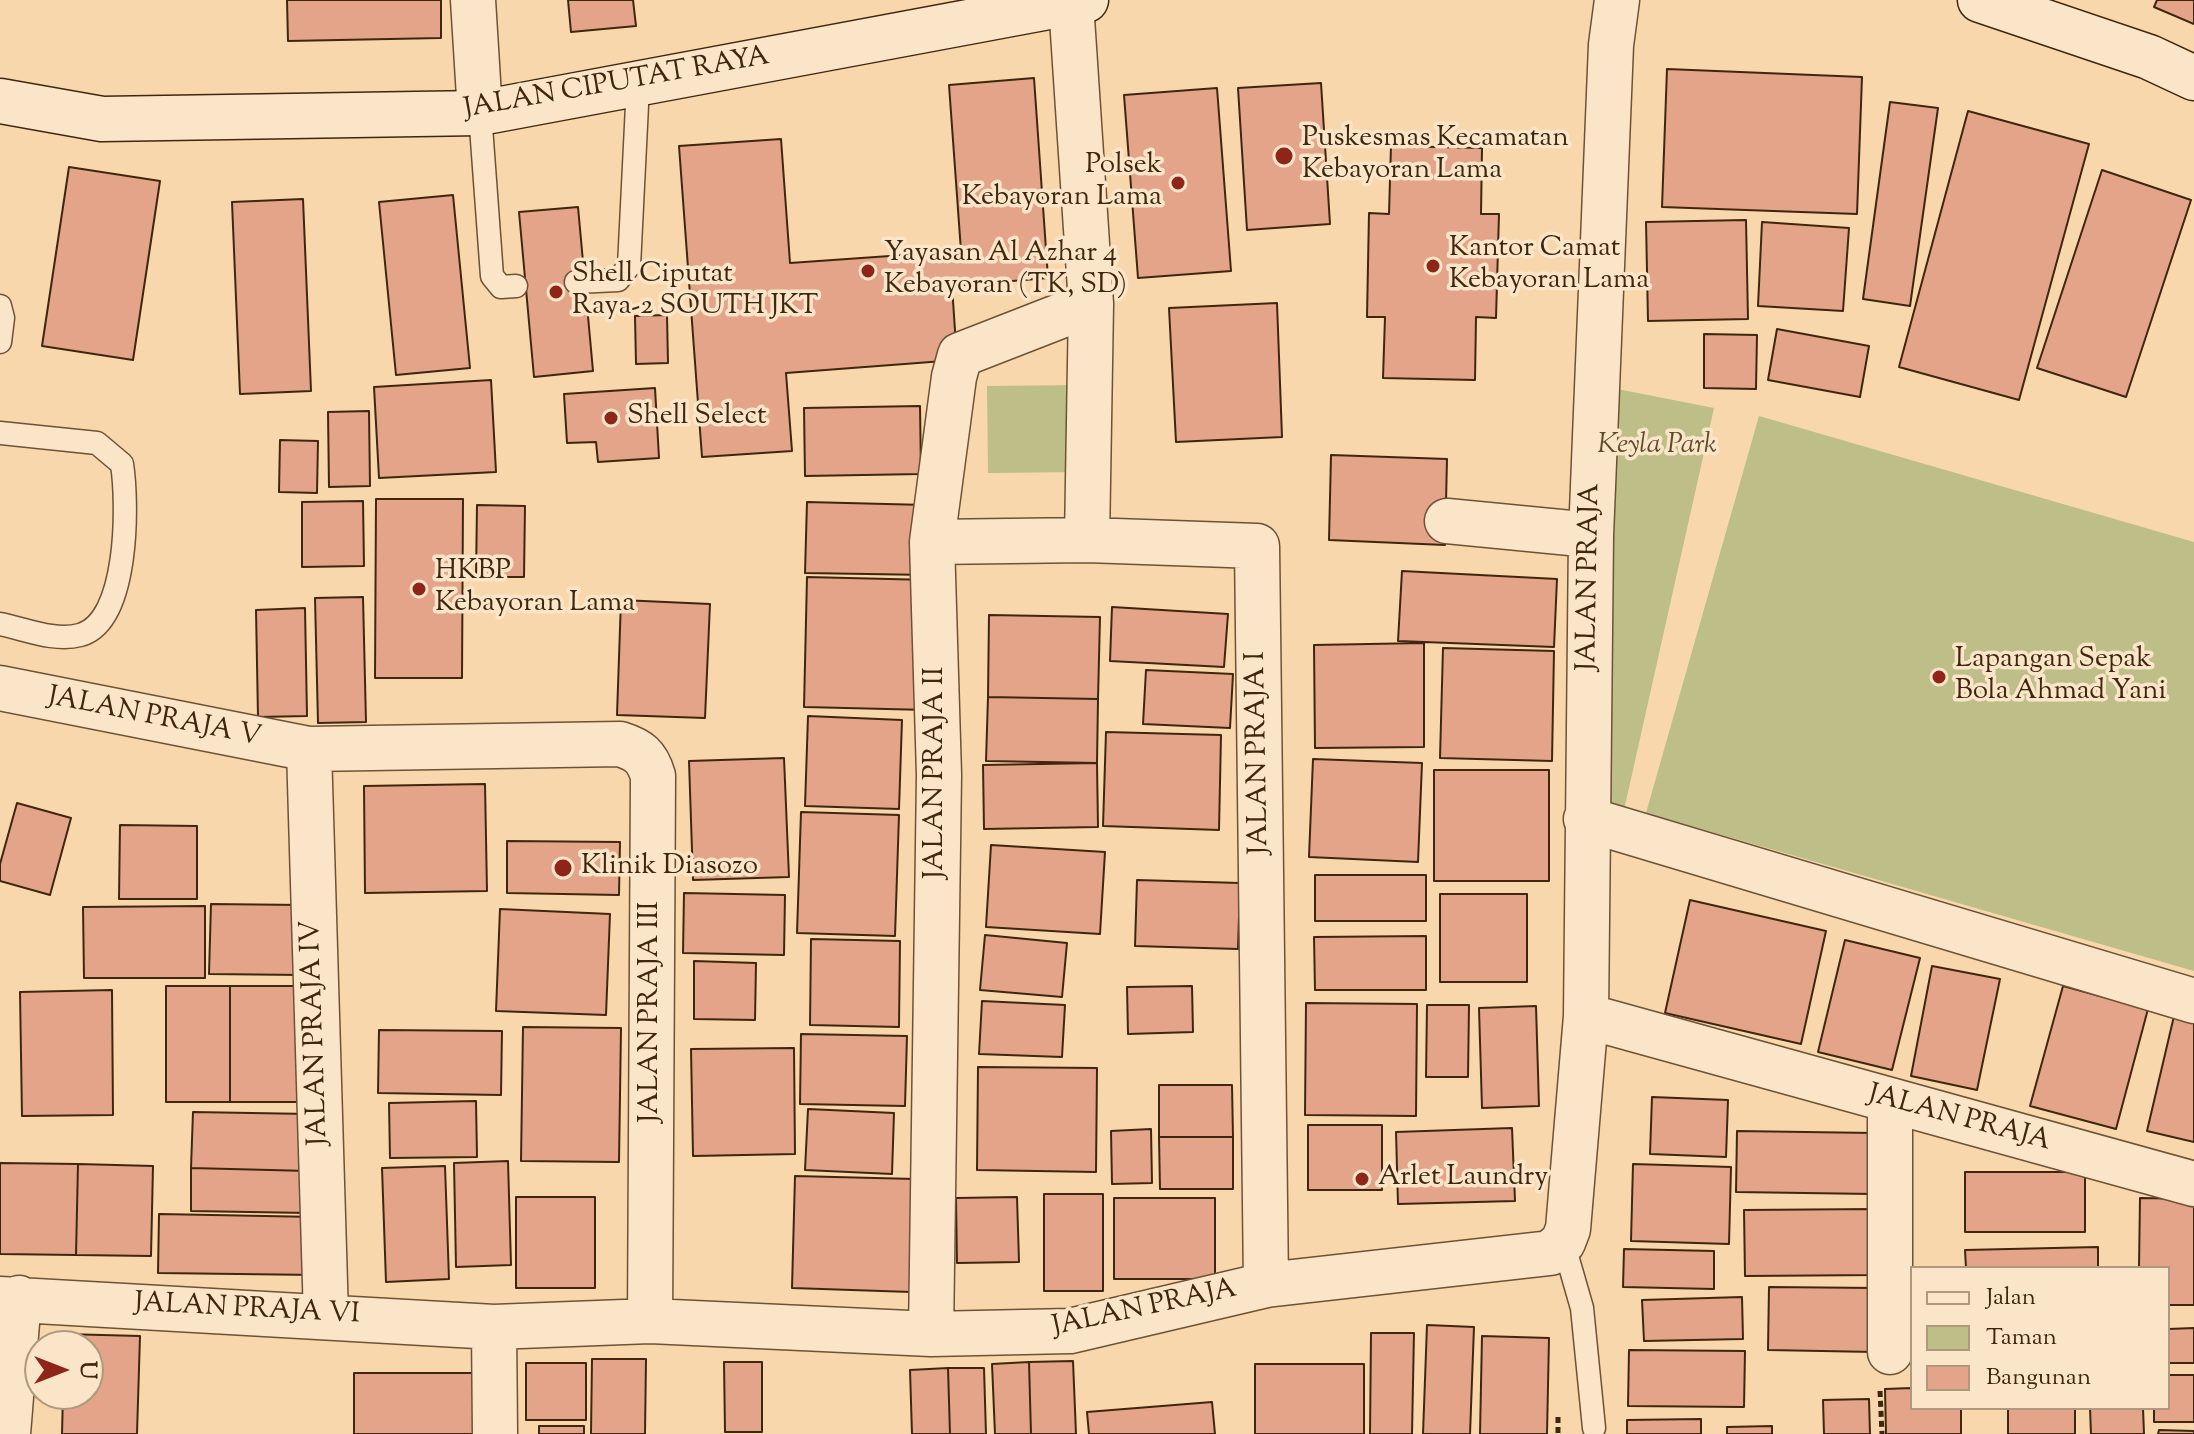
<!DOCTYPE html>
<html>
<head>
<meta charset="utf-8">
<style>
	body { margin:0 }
	#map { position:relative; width:2194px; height:1434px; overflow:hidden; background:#f7d7ab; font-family:"Sorts Mill Goudy",serif }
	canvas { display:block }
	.legend { position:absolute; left:1910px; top:1266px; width:260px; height:144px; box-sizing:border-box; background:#fae5c8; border:2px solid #af997e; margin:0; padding:10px 14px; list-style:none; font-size:24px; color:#3e270e }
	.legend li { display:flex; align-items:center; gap:16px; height:40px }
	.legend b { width:40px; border:2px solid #af997e }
	.north { position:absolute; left:24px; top:1330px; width:80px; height:80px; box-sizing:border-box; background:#fae5c8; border:2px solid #af997e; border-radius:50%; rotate:90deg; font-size:22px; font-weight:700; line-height:32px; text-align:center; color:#3e270e }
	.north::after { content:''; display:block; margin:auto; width:28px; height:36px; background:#8f2418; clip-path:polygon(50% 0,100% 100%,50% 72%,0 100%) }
</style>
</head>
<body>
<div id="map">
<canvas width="2194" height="1434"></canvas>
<ul class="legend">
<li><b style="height:10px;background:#fae5c8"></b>Jalan</li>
<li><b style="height:22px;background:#bdbe88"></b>Taman</li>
<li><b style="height:22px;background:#e4a48a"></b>Bangunan</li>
</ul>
<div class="north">U</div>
</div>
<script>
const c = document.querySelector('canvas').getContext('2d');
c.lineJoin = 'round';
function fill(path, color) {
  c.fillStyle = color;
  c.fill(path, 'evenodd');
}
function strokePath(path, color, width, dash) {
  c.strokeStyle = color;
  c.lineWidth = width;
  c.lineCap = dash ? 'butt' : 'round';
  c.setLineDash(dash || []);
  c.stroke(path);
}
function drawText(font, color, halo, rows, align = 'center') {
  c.font = font + ' "Sorts Mill Goudy",serif';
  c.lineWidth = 7;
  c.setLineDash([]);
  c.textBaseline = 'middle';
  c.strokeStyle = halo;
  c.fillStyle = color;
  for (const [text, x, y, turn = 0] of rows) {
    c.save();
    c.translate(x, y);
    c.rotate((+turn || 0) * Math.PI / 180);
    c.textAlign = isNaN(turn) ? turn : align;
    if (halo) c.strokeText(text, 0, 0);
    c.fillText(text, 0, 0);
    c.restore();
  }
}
fill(new Path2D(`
	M 1084,385 L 1085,472 L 988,473 L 987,386 Z
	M 1612,388 L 1714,408 L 1624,810 L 1595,808 Z
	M 1759,416 L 2194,542 L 2194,971 L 1646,813 Z`), '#bdbe88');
const building = new Path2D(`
	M 287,0 L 441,0 L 441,38 L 288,41 Z
	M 568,0 L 633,0 L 636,26 L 571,32 Z
	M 2157,0 L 2194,0 L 2194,24 L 2154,7 Z
	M 1667,69 L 1862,77 L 1857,214 L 1662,207 Z
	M 1034,78 L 1048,278 L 952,286 L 957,360 L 786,373 L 792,451 L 702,457 L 679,146 L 781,139 L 790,263 L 961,251 L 949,85 Z
	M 1321,83 L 1330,224 L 1247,230 L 1238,88 Z
	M 1217,88 L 1231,271 L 1138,278 L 1124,95 Z
	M 1890,102 L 1938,108 L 1910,306 L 1863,299 Z
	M 1968,111 L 2089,144 L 2019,400 L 1899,367 Z
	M 1391,146 L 1482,148 L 1481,214 L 1499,214 L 1496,318 L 1476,317 L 1475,380 L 1383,378 L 1385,317 L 1367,317 L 1369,213 L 1389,214 Z
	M 69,167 L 160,181 L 133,360 L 42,346 Z
	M 2102,170 L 2191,200 L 2126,397 L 2037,368 Z
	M 453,195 L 470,368 L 396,375 L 379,202 Z
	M 303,199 L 311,391 L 240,394 L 232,202 Z
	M 578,207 L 593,371 L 534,377 L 519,212 Z
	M 1746,220 L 1748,319 L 1648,321 L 1646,222 Z
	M 1762,222 L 1849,228 L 1843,311 L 1758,306 Z
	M 1277,303 L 1282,437 L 1176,442 L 1169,308 Z
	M 667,315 L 668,363 L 636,364 L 635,316 Z
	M 1777,329 L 1869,346 L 1860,397 L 1768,380 Z
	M 1704,334 L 1757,335 L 1756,389 L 1704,388 Z
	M 491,380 L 496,472 L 379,478 L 374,387 Z
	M 655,388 L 659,458 L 598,462 L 596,442 L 567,443 L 564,394 Z
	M 920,406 L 921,474 L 805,476 L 804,408 Z
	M 369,411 L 370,486 L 329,487 L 328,412 Z
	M 280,440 L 318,441 L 317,493 L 279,492 Z
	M 1331,455 L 1447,459 L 1445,545 L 1329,540 Z
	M 376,499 L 463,499 L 462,678 L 375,678 Z
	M 363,501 L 364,566 L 302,567 L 302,502 Z
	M 807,502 L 926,505 L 929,575 L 805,573 Z
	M 477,505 L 525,506 L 524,577 L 476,577 Z
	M 1402,571 L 1557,579 L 1554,647 L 1398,641 Z
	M 807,577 L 930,580 L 928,710 L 804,707 Z
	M 363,597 L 366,722 L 318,723 L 315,598 Z
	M 621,600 L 710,604 L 705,718 L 617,715 Z
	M 1112,607 L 1228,614 L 1224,667 L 1110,661 Z
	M 305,608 L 307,716 L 258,717 L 256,610 Z
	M 989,615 L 1100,617 L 1098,699 L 988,697 Z
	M 1424,643 L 1424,747 L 1315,748 L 1314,645 Z
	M 1443,648 L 1554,651 L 1552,761 L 1440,758 Z
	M 1146,670 L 1233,674 L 1230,728 L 1143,724 Z
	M 988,697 L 1098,699 L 1097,763 L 986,761 Z
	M 808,716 L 902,720 L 899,809 L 805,806 Z
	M 1106,732 L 1221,735 L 1219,830 L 1103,826 Z
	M 784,758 L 789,877 L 693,880 L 689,761 Z
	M 1313,759 L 1422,763 L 1418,862 L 1309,857 Z
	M 1097,763 L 1098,827 L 984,829 L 983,765 Z
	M 1434,770 L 1549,770 L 1549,881 L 1434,881 Z
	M 485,784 L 487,891 L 365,893 L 364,786 Z
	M 17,803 L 71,818 L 50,895 L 0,881 L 0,864 Z
	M 801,812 L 899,815 L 895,936 L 797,933 Z
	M 120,825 L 197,826 L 197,899 L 119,899 Z
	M 507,841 L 620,842 L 619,895 L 507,893 Z
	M 991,845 L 1105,852 L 1100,934 L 986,927 Z
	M 1315,875 L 1426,875 L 1426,921 L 1315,921 Z
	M 1137,880 L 1240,883 L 1238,949 L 1135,946 Z
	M 684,893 L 785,895 L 784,955 L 683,953 Z
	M 1440,894 L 1527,894 L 1527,982 L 1440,982 Z
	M 1690,900 L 1826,931 L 1801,1044 L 1665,1013 Z
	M 211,904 L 302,905 L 302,975 L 209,974 Z
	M 205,906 L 205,978 L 84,978 L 83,907 Z
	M 500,909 L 610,914 L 606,1015 L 496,1011 Z
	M 985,935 L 1067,943 L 1062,997 L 980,990 Z
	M 1426,936 L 1426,990 L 1315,990 L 1314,937 Z
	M 811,939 L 900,941 L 899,1027 L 810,1025 Z
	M 1845,940 L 1920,958 L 1892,1070 L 1818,1052 Z
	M 694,961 L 756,963 L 755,1020 L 694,1019 Z
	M 1932,966 L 2000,979 L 1977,1090 L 1911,1076 Z
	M 166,986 L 230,986 L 230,1102 L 166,1102 Z
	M 230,986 L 300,986 L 300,1102 L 230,1102 Z
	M 1192,986 L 1193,1032 L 1128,1034 L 1127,987 Z
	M 2063,986 L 2148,1009 L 2116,1129 L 2030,1106 Z
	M 112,990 L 113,1115 L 22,1116 L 20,992 Z
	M 982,1001 L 1065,1005 L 1062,1057 L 979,1054 Z
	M 1306,1003 L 1417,1004 L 1416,1116 L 1305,1115 Z
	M 1427,1005 L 1469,1005 L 1468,1077 L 1426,1077 Z
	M 1536,1006 L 1539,1106 L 1482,1108 L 1479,1008 Z
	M 2174,1016 L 2194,1021 L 2194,1142 L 2147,1131 Z
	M 523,1027 L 621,1028 L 619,1162 L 521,1161 Z
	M 379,1030 L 502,1031 L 501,1095 L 378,1093 Z
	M 801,1034 L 907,1036 L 905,1106 L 800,1104 Z
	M 794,1048 L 795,1154 L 693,1156 L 691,1049 Z
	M 978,1067 L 1097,1068 L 1096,1172 L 977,1170 Z
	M 1159,1085 L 1232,1085 L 1233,1137 L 1159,1137 Z
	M 1652,1097 L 1728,1100 L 1726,1157 L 1650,1154 Z
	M 476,1101 L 477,1157 L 390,1158 L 389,1103 Z
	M 808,1109 L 894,1113 L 892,1174 L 805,1170 Z
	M 193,1112 L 310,1114 L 309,1171 L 191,1168 Z
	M 1308,1125 L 1382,1125 L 1382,1190 L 1308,1190 Z
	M 1512,1128 L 1515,1201 L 1398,1204 L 1396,1132 Z
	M 1151,1129 L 1152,1183 L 1112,1184 L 1111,1131 Z
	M 1737,1131 L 1874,1133 L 1873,1194 L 1736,1192 Z
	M 1159,1137 L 1233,1137 L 1233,1189 L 1160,1189 Z
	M 508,1161 L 511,1265 L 456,1267 L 454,1163 Z
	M 0,1163 L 78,1164 L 76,1255 L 0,1254 Z
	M 78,1164 L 153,1166 L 151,1256 L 76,1255 Z
	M 1633,1164 L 1731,1167 L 1729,1244 L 1631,1241 Z
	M 445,1166 L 449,1279 L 386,1282 L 382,1168 Z
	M 191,1168 L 309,1171 L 308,1213 L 191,1211 Z
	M 1965,1172 L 2085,1172 L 2085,1232 L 1965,1232 Z
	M 795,1176 L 915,1179 L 911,1292 L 792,1288 Z
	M 1044,1194 L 1103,1194 L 1103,1291 L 1044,1291 Z
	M 516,1197 L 595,1197 L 595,1288 L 516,1288 Z
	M 1017,1197 L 1019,1262 L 957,1263 L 956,1198 Z
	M 1114,1198 L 1215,1198 L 1215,1279 L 1114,1279 Z
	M 2140,1198 L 2194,1199 L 2194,1305 L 2168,1305 L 2168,1268 L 2139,1268 Z
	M 1876,1209 L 1877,1275 L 1745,1276 L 1744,1210 Z
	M 159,1214 L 318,1217 L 317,1275 L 158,1273 Z
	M 2098,1247 L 2098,1268 L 1966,1268 L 1965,1250 Z
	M 1624,1249 L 1714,1251 L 1714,1289 L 1623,1287 Z
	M 1769,1287 L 1876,1288 L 1875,1352 L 1768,1350 Z
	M 1742,1297 L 1743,1339 L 1644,1341 L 1642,1300 Z
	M 1427,1325 L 1474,1327 L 1470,1434 L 1423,1434 Z
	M 2194,1328 L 2194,1363 L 2168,1363 L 2168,1329 Z
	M 1371,1333 L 1414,1333 L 1412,1434 L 1370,1434 Z
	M 64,1334 L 140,1336 L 137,1434 L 62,1434 L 63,1394 L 88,1394 L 88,1346 L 64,1346 Z
	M 1482,1336 L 1549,1338 L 1547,1434 L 1480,1434 Z
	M 1629,1350 L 1745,1351 L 1744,1407 L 1628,1406 Z
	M 592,1359 L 646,1359 L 645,1434 L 591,1434 Z
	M 1073,1361 L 1076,1434 L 1031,1434 L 1029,1362 Z
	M 724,1362 L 762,1362 L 762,1432 L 725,1432 Z
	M 1029,1362 L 1031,1434 L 995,1434 L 992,1364 Z
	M 526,1363 L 586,1363 L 586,1420 L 526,1420 Z
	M 1255,1364 L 1364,1364 L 1364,1434 L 1255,1434 Z
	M 948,1368 L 950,1434 L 912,1434 L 910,1370 Z
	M 948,1368 L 984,1368 L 986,1434 L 950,1434 Z
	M 354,1373 L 481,1373 L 481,1434 L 354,1434 Z
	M 2168,1375 L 2194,1375 L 2194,1422 L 2154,1422 L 2154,1408 L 2168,1408 Z
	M 1912,1388 L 1912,1408 L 1961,1408 L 1961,1434 L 1886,1434 L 1885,1389 Z
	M 1869,1399 L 1870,1434 L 1824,1434 L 1823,1400 Z
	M 1212,1402 L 1215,1434 L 1089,1434 L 1087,1412 Z
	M 2008,1408 L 2075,1408 L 2075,1434 L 2008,1434 Z
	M 2090,1408 L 2143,1408 L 2144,1434 L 2091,1434 Z
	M 1701,1419 L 1701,1434 L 1627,1434 L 1627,1420 Z
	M 539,1426 L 584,1426 L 584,1434 L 539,1434 Z
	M 1772,1426 L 1772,1434 L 1727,1434 L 1727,1427 Z
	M 2159,1430 L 2194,1431 L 2194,1434 L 2158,1434 Z`);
fill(building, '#e4a48a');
strokePath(building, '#3e270e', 2);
const lane = new Path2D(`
	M 480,113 L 492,276 L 501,287 L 516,286
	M 576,282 L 618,280 L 629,266 L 638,85
	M 0,306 L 3,318 L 0,342
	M 0,433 L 97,443 L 122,464 C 128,504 129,622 80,635 C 55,642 25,629 0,624
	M 1563,1242 L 1582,1308 L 1594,1428`);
const street = new Path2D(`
	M 473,0 L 480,113
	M 1071,3 L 1091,304 L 1087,540
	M 1447,521 L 1591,535
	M 932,542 L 1087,540 L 1257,546 L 1266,1285
	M 0,688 L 309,749 L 620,744 C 639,750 647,756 653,776 L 650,1321
	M 309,749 L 326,1317
	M 1586,819 L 2194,1001
	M 1586,1016 L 2194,1184
	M 1890,1101 L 1890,1352
	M 0,1299 L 494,1327 L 650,1321 L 931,1334 L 1070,1331 L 1266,1285 L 1550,1253 L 1563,1242 L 1568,1229 L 1586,1016 L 1591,535 L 1611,45 L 1617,0
	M 494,1327 L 495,1434
	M 931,1334 L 939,775 L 932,542 L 954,377 L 960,355 L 1091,304
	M 8,1434 L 19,1298`);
const secondary = new Path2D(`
	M 1980,0 L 2149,57 L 2194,78
	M 0,101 L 102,119 L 480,113 L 1086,0`);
strokePath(lane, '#6c5335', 25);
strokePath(street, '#6c5335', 47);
strokePath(secondary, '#3e270e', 47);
strokePath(new Path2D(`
	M 1880,1391 L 1882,1434
	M 1558,1417 L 1558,1434`), '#3e270e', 5, [6, 4]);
strokePath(lane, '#fae5c8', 22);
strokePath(street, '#fae5c8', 44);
strokePath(secondary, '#fae5c8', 44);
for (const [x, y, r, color] of [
	[1284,156,10,"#8f2418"],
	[1178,183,8,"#8f2418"],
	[1433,266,8,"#8f2418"],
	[868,271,8,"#8f2418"],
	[556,292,8,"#8f2418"],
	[611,418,8,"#8f2418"],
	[419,589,8,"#8f2418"],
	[1939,677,8,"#8f2418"],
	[563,868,10,"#8f2418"],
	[1362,1179,8,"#8f2418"]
]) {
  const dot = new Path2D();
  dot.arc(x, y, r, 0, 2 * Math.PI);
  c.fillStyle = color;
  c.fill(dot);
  strokePath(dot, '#fae5c8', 3);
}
drawText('28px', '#3e270e', '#fae5c8', [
	["JALAN CIPUTAT RAYA",617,85,-10],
	["JALAN PRAJA",1591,577,-89],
	["JALAN PRAJA V",154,719,11],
	["JALAN PRAJA I",1260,753,-91],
	["JALAN PRAJA II",937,773,-90],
	["JALAN PRAJA III",652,1012,-90],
	["JALAN PRAJA IV",317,1033,-92],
	["JALAN PRAJA",1959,1120,15],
	["JALAN PRAJA",1145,1310,-12],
	["JALAN PRAJA VI",247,1311,3]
]);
drawText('28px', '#3e270e', '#fae5c8', [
	["Puskesmas Kecamatan",1302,140],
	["Kebayoran Lama",1302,172],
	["Polsek",1162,167,"right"],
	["Kebayoran Lama",1162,199,"right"],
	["Kantor Camat",1449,250],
	["Kebayoran Lama",1449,282],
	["Yayasan Al Azhar 4",884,255],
	["Kebayoran (TK, SD)",884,287],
	["Shell Ciputat",572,276],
	["Raya-2 SOUTH JKT",572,308],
	["Shell Select",627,418],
	["HKBP",435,573],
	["Kebayoran Lama",435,605],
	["Lapangan Sepak",1955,661],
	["Bola Ahmad Yani",1955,693],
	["Klinik Diasozo",581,868],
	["Arlet Laundry",1378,1179]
], 'left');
drawText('italic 28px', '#5e4d2c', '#fae5c8', [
	["Keyla Park",1657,447]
]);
</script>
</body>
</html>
